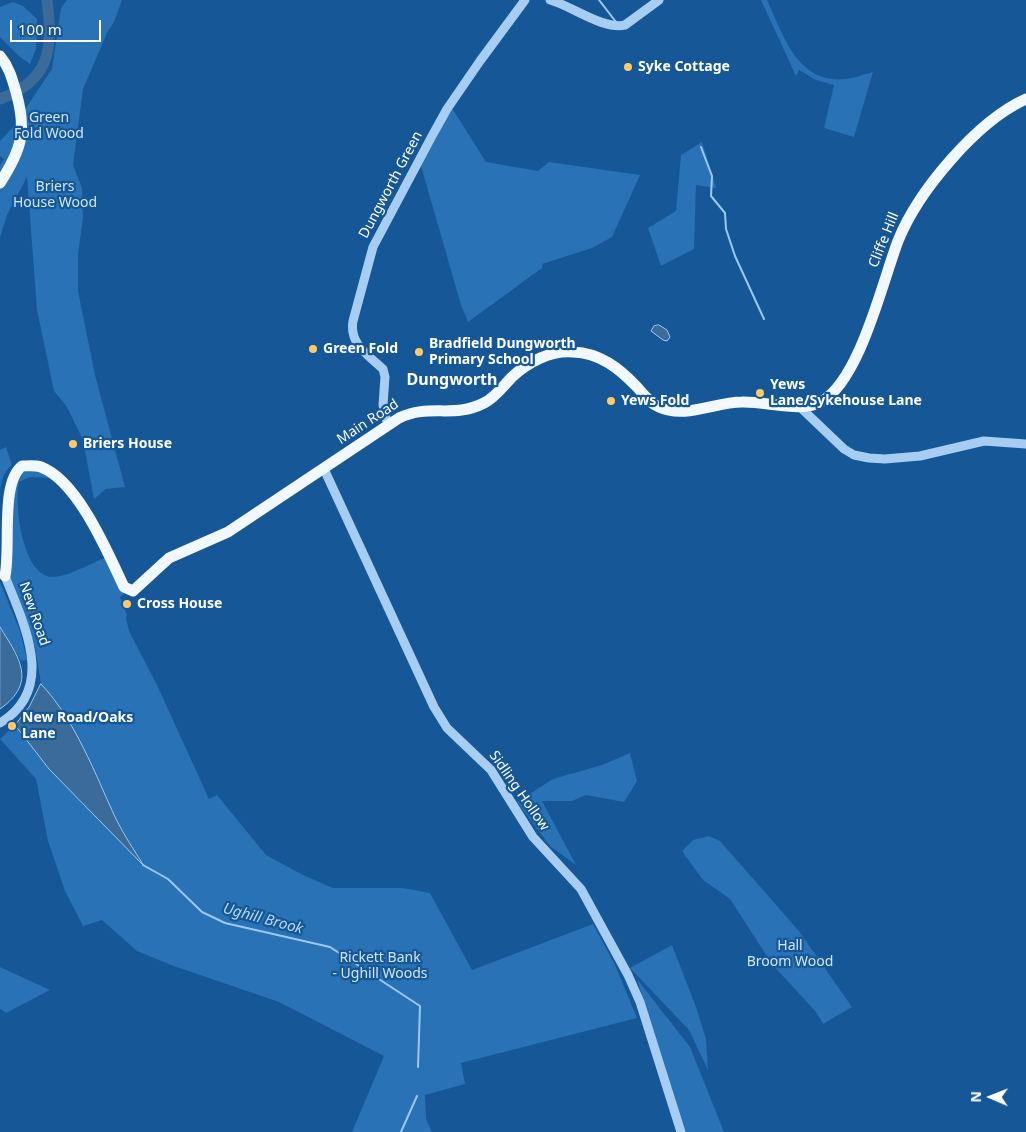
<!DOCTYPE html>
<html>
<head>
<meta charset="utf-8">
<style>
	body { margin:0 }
	#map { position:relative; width:1026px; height:1132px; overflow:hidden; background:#155797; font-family:"Noto Sans",sans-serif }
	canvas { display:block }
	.north { position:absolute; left:966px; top:1072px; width:50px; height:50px; -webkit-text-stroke:4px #155797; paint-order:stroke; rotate:271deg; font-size:14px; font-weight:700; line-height:20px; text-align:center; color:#fff }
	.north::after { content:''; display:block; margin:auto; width:18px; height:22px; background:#fff; clip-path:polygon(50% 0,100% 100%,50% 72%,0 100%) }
	.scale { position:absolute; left:10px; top:20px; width:91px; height:22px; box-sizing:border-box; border:2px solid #fff; border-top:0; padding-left:6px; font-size:15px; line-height:18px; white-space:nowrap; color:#fff; -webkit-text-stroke:4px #155797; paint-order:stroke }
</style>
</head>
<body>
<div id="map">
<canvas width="1026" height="1132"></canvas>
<div class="north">N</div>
<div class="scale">100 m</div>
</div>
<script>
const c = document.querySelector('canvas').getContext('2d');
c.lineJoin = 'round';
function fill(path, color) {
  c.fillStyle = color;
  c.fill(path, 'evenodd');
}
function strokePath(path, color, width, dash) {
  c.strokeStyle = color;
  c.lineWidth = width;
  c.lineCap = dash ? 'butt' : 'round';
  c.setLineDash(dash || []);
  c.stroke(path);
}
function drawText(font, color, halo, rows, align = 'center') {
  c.font = font + ' "Noto Sans",sans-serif';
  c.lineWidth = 4.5;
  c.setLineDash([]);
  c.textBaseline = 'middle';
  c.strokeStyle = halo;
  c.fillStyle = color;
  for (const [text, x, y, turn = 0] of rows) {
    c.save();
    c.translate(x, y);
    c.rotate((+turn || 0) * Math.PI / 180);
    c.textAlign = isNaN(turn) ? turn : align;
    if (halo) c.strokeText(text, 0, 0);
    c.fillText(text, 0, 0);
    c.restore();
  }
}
fill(new Path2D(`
	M 67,0 L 122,0 L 114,22 L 107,33 L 83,89 L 73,165 L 82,188 L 83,218 L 78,254 L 78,291 L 95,375 L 125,487 L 106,489 L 94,499 L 83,440 L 67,407 L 54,391 L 37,310 L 27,177 L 7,215 L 0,237 L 0,165 L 4,159 L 0,156 L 0,141 L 13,127 L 52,69 L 61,8 Z
	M 761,0 L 767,0 C 784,36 797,84 846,79 C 855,78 864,74 873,72 L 854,137 L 824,128 L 834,85 L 816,80 L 799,70 L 796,76 Z
	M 13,2 L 23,6 L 37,19 L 36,49 L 30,64 L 20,57 L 0,37 L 0,7 Z
	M 452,108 L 486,162 L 538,171 L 549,162 L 640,175 L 612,237 L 592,248 L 542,264 L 542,268 L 468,322 L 461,305 L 421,166 Z
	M 702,142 L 716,188 L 696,185 L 694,249 L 661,266 L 648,228 L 676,211 L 681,155 Z
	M 6,447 L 12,465 C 3,472 1,481 0,492 L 0,450 Z
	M 34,470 L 52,478 L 30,477 L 19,482 C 14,504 22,568 47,576 C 61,581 91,563 105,558 L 124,594 L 120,597 L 127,615 L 126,618 L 129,631 L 157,685 L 209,799 L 217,795 L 266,855 L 303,875 L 333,888 L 403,888 L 430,893 L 472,970 L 593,924 L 615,965 L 637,1018 L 461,1063 L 465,1084 L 425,1095 L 426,1119 L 432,1132 L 352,1132 L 384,1056 L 279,1002 L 171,965 L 137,951 L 102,920 L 83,926 L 65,891 L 48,841 L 36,779 L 0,739 L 15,725 L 49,769 L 142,863 L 117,821 L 78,740 L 51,695 L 41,684 L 35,647 L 9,575 L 11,488 L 19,472 Z
	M 0,582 L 20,631 L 27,660 L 21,661 L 0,627 Z
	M 630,753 L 637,781 L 624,802 L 586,795 L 572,801 L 542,801 L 576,865 L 550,846 L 517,802 L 553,779 L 602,765 Z
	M 709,836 L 720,841 L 799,931 L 852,1007 L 823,1024 L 816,1012 L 772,964 L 730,899 L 703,880 L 682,851 L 693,840 Z
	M 672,945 L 696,1007 L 706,1039 L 708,1070 L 689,1030 L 630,968 Z
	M 0,967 L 50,990 L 6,1013 L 0,1009 Z
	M 637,979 L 690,1047 L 724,1132 L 684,1132 Z`), '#2872b5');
const water = new Path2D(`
	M 659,325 L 667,330 L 670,337 L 667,341 L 663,340 L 651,331 L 654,326 Z
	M 0,627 C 19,658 38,682 0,709 Z
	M 41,684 C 76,721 95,774 116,819 C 124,835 134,850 144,866 L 49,769 L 15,725 L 29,707 Z`);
fill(water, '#3b6b98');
strokePath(water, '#99caf5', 1);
strokePath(new Path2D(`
	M 599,0 L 616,22
	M 701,147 L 712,176 L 711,196 L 725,213 L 726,229 L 735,256 L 764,319
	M 143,865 L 168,879 L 202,912 L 225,923 L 330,947 L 420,1006 L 418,1067
	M 401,1132 L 417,1096`), '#99caf5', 2);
strokePath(new Path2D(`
	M 0,99 C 51,80 53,49 47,0`), '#3b6b98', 11);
strokePath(new Path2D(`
	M 550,0 C 572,6 603,30 625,25 L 659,0
	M 801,408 L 844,449 L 854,455 L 869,458 L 885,459 L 920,456 L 984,441 L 1026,444
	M 388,426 L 383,405 L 385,377 L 383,369 C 368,355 349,344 353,321 L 373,247 L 432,136 L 447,109 L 480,61 L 525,0
	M 324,469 L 434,707 L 447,728 L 491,770 L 533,837 L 581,889 L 628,975 L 640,1002 L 681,1132
	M 0,723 C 58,688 23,623 5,576`), '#a7cef2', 9);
strokePath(new Path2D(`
	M 0,56 C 9,67 12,78 16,92 C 27,131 22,149 0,183
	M 5,576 C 11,547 0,483 22,466 C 28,466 35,465 41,467 C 78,481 108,553 124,587 L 133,591 L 169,558 L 228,532 L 399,418 C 430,403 453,419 484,403 C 496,397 503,386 512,377 C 528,362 551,350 573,352 C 600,353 619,368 637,387 C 644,395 650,403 659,407 C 685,419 715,402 742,402 C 765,401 802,413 821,402 C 860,380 882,283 898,241 C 918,191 977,121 1026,99`), '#f2f8ff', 11);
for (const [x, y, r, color] of [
	[628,67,5,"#ffc968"],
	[313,349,5,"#ffc968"],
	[419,352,5,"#ffc968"],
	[760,393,5,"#ffc968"],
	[611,401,5,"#ffc968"],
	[73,444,5,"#ffc968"],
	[127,604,5,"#ffc968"],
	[12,726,5,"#ffc968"]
]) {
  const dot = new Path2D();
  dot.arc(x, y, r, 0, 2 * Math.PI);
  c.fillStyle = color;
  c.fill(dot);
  strokePath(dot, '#155797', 2);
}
drawText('bold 14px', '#fff', '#155797', [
	["Syke Cottage",638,67],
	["Bradfield Dungworth",429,344],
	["Primary School",429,360],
	["Green Fold",323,349],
	["Yews",770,385],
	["Lane/Sykehouse Lane",770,401],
	["Yews Fold",621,401],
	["Briers House",83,444],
	["Cross House",137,604],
	["New Road/Oaks",22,718],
	["Lane",22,734]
], 'left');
drawText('14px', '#cee7fc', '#155797', [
	["Green",49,118],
	["Fold Wood",49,134],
	["Briers",55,187],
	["House Wood",55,203],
	["Hall",790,946],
	["Broom Wood",790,962],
	["Rickett Bank",380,958],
	["- Ughill Woods",380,974]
]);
drawText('14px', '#fff', '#155797', [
	["Dungworth Green",391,185,-62],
	["Cliffe Hill",884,240,-68],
	["Main Road",368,422,-33],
	["New Road",34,614,71],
	["Sidling Hollow",519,791,55]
]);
drawText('italic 15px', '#b3d8f8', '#155797', [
	["Ughill Brook",263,919,15]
]);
drawText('bold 16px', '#fff', '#155797', [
	["Dungworth",452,380]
]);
</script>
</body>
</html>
